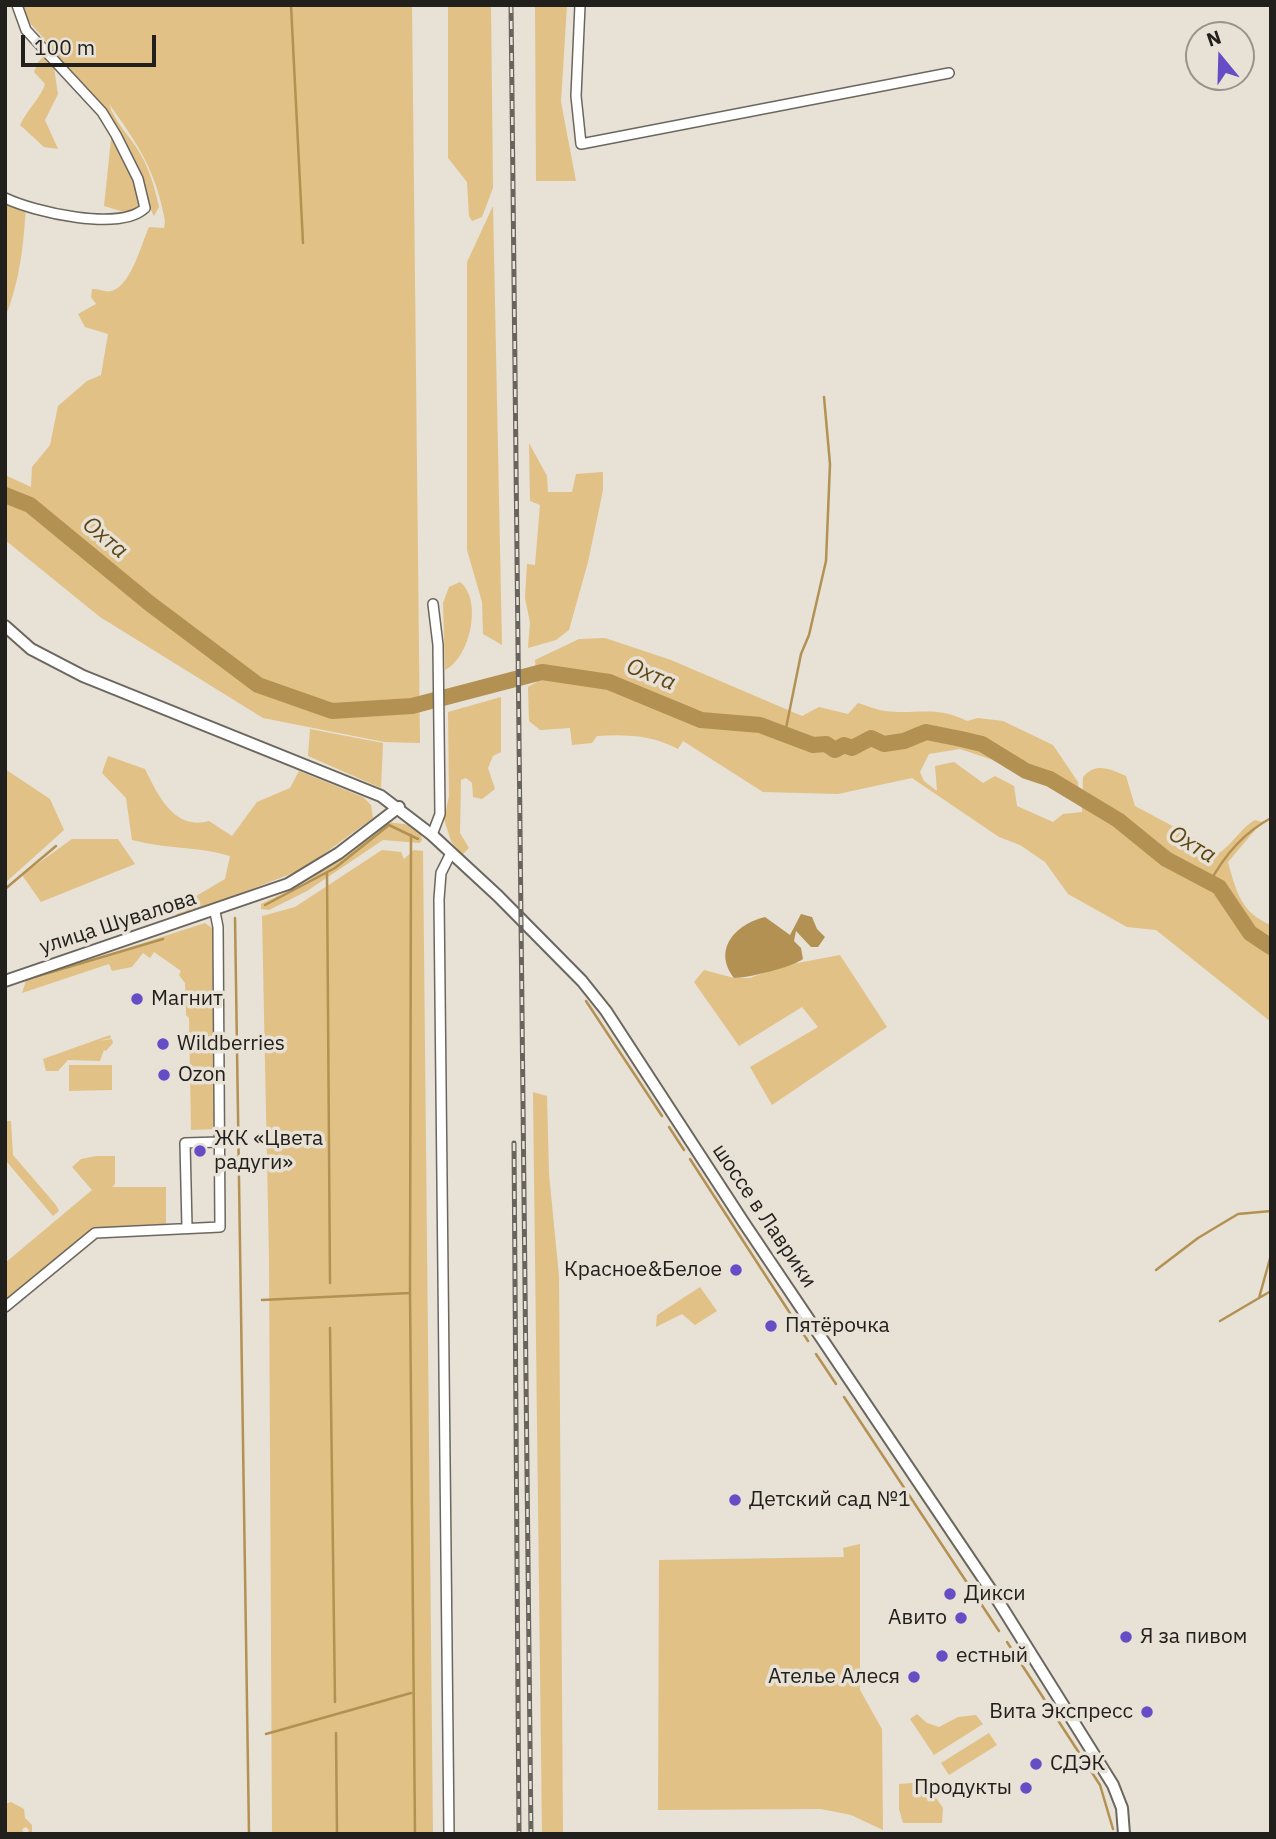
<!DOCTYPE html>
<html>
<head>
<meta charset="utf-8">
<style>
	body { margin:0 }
	#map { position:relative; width:1276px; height:1839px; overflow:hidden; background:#e7e1d6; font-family:"IBM Plex Sans",sans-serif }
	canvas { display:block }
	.frame { position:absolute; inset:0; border:7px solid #22201c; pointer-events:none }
	.north { position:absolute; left:1185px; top:21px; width:70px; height:70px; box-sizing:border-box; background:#e7e1d6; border:2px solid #98948c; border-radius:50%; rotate:341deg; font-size:19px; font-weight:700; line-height:28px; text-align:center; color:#22201c }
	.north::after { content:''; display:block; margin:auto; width:24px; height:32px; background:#654dc6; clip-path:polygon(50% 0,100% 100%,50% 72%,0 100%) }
	.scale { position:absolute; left:21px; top:35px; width:135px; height:32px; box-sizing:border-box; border:4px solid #22201c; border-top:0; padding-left:9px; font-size:21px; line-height:24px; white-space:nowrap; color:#22201c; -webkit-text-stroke:5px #e7e1d6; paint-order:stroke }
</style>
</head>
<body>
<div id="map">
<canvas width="1276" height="1839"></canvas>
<div class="frame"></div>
<div class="north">N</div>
<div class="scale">100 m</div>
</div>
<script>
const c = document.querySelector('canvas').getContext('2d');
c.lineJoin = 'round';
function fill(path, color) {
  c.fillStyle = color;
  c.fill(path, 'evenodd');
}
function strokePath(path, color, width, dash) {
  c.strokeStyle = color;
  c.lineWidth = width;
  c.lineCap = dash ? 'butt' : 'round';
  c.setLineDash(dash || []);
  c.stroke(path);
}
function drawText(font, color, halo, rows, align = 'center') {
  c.font = font + ' "IBM Plex Sans",sans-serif';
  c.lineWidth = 7;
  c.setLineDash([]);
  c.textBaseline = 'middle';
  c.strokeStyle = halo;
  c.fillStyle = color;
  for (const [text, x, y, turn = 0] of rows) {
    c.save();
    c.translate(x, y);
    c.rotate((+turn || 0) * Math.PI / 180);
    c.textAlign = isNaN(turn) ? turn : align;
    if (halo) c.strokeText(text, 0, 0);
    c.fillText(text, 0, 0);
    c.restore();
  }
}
fill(new Path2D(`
	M 18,5 L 412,5 L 420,743 L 384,742 L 263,718 L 100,617 L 5,540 L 5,475 L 31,487 L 32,467 L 50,445 L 58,406 L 87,381 L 101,375 L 108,334 L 85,327 L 78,314 L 96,304 L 91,297 L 92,289 C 101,288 105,294 114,290 C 132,282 141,245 149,227 L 164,228 L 165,221 C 156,171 138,144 109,104 C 115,123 131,137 141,155 C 150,171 155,189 159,207 L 154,216 L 145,199 L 134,215 L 104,206 L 112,130 L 57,60 L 54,68 L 58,94 L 45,120 L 58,149 L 44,147 L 20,125 C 27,110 42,96 45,84 L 34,72 L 38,62 L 50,50 C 44,33 26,24 18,5 Z
	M 448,5 L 491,5 L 493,188 L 482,217 L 472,221 L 469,216 L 467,182 L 448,158 Z
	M 535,5 L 567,5 L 561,102 L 576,181 L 536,181 Z
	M 5,197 L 26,204 C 24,243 20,281 5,318 Z
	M 493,206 L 502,645 L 483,634 L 482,602 L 467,550 L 467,262 Z
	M 529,443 L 547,476 L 548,492 L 572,492 L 576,474 L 603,472 L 603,490 L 588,562 L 569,630 L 556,640 L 528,648 L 530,623 L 525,598 L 527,564 L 535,565 L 540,505 L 530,501 Z
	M 460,582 C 483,600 470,658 445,670 L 443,603 L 449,587 Z
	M 605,638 L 671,660 L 802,716 L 819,707 L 848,714 L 858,703 C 866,705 876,710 885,711 C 916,715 936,705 967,721 L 978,718 L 1003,721 L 1053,745 L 1078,782 L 1079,798 L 1071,798 L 993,760 L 960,749 L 929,754 L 920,772 L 924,781 L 937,791 L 935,766 L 954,762 L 983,783 L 995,776 L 1014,786 L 1017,806 L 1053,822 L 1063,814 L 1082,812 L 1083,777 C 1096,762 1110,769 1126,776 L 1135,806 L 1195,838 L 1203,848 L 1215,855 C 1231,848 1239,829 1255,820 L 1262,822 L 1228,862 C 1236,891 1241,913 1271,925 L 1271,1022 L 1156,930 L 1127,927 L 1068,894 L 1045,862 L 1020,845 L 999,837 L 912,778 L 838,794 L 763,792 L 683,741 L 678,749 C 653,735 625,734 597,736 L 592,743 L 572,745 L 570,728 L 540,730 L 529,721 L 528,687 L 537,682 L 535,660 L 579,639 Z
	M 501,697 L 501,752 L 493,756 L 488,768 L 495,789 L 482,799 L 473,797 L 472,783 L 466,778 L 461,780 L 460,833 L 469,848 L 462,855 L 451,841 L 444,819 L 449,796 L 448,712 Z
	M 310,729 L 383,743 L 381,788 L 308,756 Z
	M 108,756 L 145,769 C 158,795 174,831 209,821 L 232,836 L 257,802 L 290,788 L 299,771 L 363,797 L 371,805 L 373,818 L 303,869 L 178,918 L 176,915 L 186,902 L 225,879 L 230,856 C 197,846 165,849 132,840 L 126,798 L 102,773 Z
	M 5,769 L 50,799 L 64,830 L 5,883 Z
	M 388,822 L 411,825 L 420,831 L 422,840 L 420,843 L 383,840 L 307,891 L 269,910 L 261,909 L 261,904 L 305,883 Z
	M 72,839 L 118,839 L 135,864 L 41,902 L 22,875 Z
	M 382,850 L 401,852 L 404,859 L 414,850 L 423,851 L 433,1834 L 272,1834 L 269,1258 L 262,916 L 295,907 Z
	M 205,923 L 212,928 L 216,1129 L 191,1130 L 189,1018 L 186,1015 L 185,983 L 179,975 L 181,971 L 154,952 L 150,958 L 143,953 L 132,967 L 112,971 L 109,964 L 22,993 L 26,981 Z
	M 840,955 L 887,1027 L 772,1105 L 750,1067 L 818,1027 L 802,1007 L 739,1046 L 694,982 L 704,970 L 734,978 L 750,978 L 782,966 Z
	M 110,1035 L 111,1038 L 99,1041 L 112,1039 L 113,1043 L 106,1051 L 104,1050 L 100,1061 L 68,1060 L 58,1071 L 46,1071 L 43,1059 Z
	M 69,1065 L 112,1065 L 112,1090 L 69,1091 Z
	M 533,1092 L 547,1096 L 549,1174 L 559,1276 L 563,1834 L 542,1834 Z
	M 5,1121 L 11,1121 L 13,1155 L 56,1205 L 59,1211 L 53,1216 L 6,1161 Z
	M 96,1156 L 115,1156 L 115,1184 L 112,1187 L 166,1187 L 166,1227 L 90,1231 L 5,1302 L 5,1263 L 92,1190 L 72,1167 L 81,1159 Z
	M 700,1287 L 717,1311 L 695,1325 L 682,1314 L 656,1327 L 657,1315 Z
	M 860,1544 L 860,1690 L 882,1729 L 883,1830 L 851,1815 L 821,1809 L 658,1810 L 659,1560 L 844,1557 L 843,1548 Z
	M 917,1714 L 927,1723 L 939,1727 L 958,1717 L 976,1715 L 983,1724 L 934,1755 L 910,1719 Z
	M 989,1733 L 997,1745 L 949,1775 L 941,1763 Z
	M 925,1782 L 943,1808 L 942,1823 L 903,1823 L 899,1809 L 899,1784 Z
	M 11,1802 L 24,1809 L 25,1818 L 32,1825 L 32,1834 L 27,1834 L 29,1830 L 26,1827 L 22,1829 L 24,1834 L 5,1834 L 5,1804 Z`), '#e1c185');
fill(new Path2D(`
	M 801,914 L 812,917 L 817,929 L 825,937 L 818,947 L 811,947 L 796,931 L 794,941 L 801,948 L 803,959 C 793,967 748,978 734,978 C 712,949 736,924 765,917 L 790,935 Z`), '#b39152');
strokePath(new Path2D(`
	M 291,5 L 303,243
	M 785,733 L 801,654 L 809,635 L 826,561 L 830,464 L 824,397
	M 411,835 L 410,1293 L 415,1834
	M 327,873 L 330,1283
	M 1210,882 C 1224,856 1245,832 1271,818
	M 5,889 L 56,846
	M 265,905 L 335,868 L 389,825 L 418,839
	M 235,918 L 249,1834
	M 21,981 L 163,939
	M 586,1001 L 662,1116
	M 669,1127 L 684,1150
	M 690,1159 L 808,1341
	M 1156,1270 L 1198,1238 L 1238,1214 L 1271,1211
	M 1259,1298 L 1271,1291
	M 262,1300 L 409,1293
	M 1220,1321 L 1259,1298 L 1271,1255
	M 330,1328 L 335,1702
	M 816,1354 L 836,1384
	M 844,1397 L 999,1631
	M 1007,1642 L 1100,1785 L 1113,1829
	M 336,1733 L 337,1834
	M 266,1734 L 411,1693`), '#b39152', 2.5);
strokePath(new Path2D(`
	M 5,495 L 30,505 L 149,603 L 258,685 L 332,711 L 412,706 L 542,672 L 609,682 L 701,720 L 760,725 L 813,745 L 826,744 L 835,750 L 844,745 L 852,748 L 871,738 L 884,744 L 904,741 L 926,732 L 961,739 L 982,744 L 1026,771 L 1050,779 L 1118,820 L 1166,859 L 1219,887 L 1250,933 L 1271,947`), '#b39152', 16);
const minor = new Path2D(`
	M 580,5 L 576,96 L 581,144 L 949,73
	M 5,198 C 34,212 120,232 145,208 L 138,179 L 116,135 L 102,112 L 26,30 L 17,5
	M 432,835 L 440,814 L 438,645 L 433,604
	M 187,1227 L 185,1143 L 219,1142
	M 5,1307 L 95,1233 L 220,1227 L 218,927 L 215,912
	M 449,1834 L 439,899 L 441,873 L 451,853`);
const tertiary = new Path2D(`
	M 5,626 L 31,649 L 83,676 L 381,796 L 432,835 L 498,896 L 582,981 L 606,1011 L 744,1223 L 995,1596 L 1113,1785 L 1122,1808 L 1124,1834
	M 5,981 L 288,884 L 339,853 L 399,807`);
strokePath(minor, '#6c675e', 12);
strokePath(tertiary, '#6c675e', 14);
strokePath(minor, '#fff', 9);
strokePath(tertiary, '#fff', 10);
const rail = new Path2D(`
	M 511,5 L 531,1834
	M 514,1143 L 519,1834`);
strokePath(rail, '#67635d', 5);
strokePath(rail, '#e7e1d6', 2.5, [8]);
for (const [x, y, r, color] of [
	[137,999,7,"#654dc6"],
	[163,1044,7,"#654dc6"],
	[164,1075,7,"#654dc6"],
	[200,1151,7,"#654dc6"],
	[736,1270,7,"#654dc6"],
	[771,1326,7,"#654dc6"],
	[735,1500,7,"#654dc6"],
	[950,1594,7,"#654dc6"],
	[961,1618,7,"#654dc6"],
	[1126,1637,7,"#654dc6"],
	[942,1656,7,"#654dc6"],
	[914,1677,7,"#654dc6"],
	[1147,1712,7,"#654dc6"],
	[1036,1764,7,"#654dc6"],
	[1026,1788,7,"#654dc6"]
]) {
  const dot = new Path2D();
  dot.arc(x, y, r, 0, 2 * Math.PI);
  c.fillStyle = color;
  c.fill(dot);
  strokePath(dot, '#e7e1d6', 2.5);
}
drawText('21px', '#22201c', '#e7e1d6', [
	["улица Шувалова",118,923,-18],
	["шоссе в Лаврики",764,1216,56]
]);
drawText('21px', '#22201c', '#e7e1d6', [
	["Магнит",151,999],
	["Wildberries",177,1044],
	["Ozon",178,1075],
	["ЖК «Цвета",214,1139],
	["радуги»",214,1163],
	["Красное&Белое",722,1270,"right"],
	["Пятёрочка",785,1326],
	["Детский сад №1",749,1500],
	["Дикси",964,1594],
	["Авито",947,1618,"right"],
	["Я за пивом",1140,1637],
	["естный",956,1656],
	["Ателье Алеся",900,1677,"right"],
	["Вита Экспресс",1133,1712,"right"],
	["СДЭК",1050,1764],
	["Продукты",1012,1788,"right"]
], 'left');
drawText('italic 23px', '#5e4614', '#e7e1d6', [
	["Охта",105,538,40],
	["Охта",651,675,22],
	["Охта",1192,845,31]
]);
</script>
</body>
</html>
